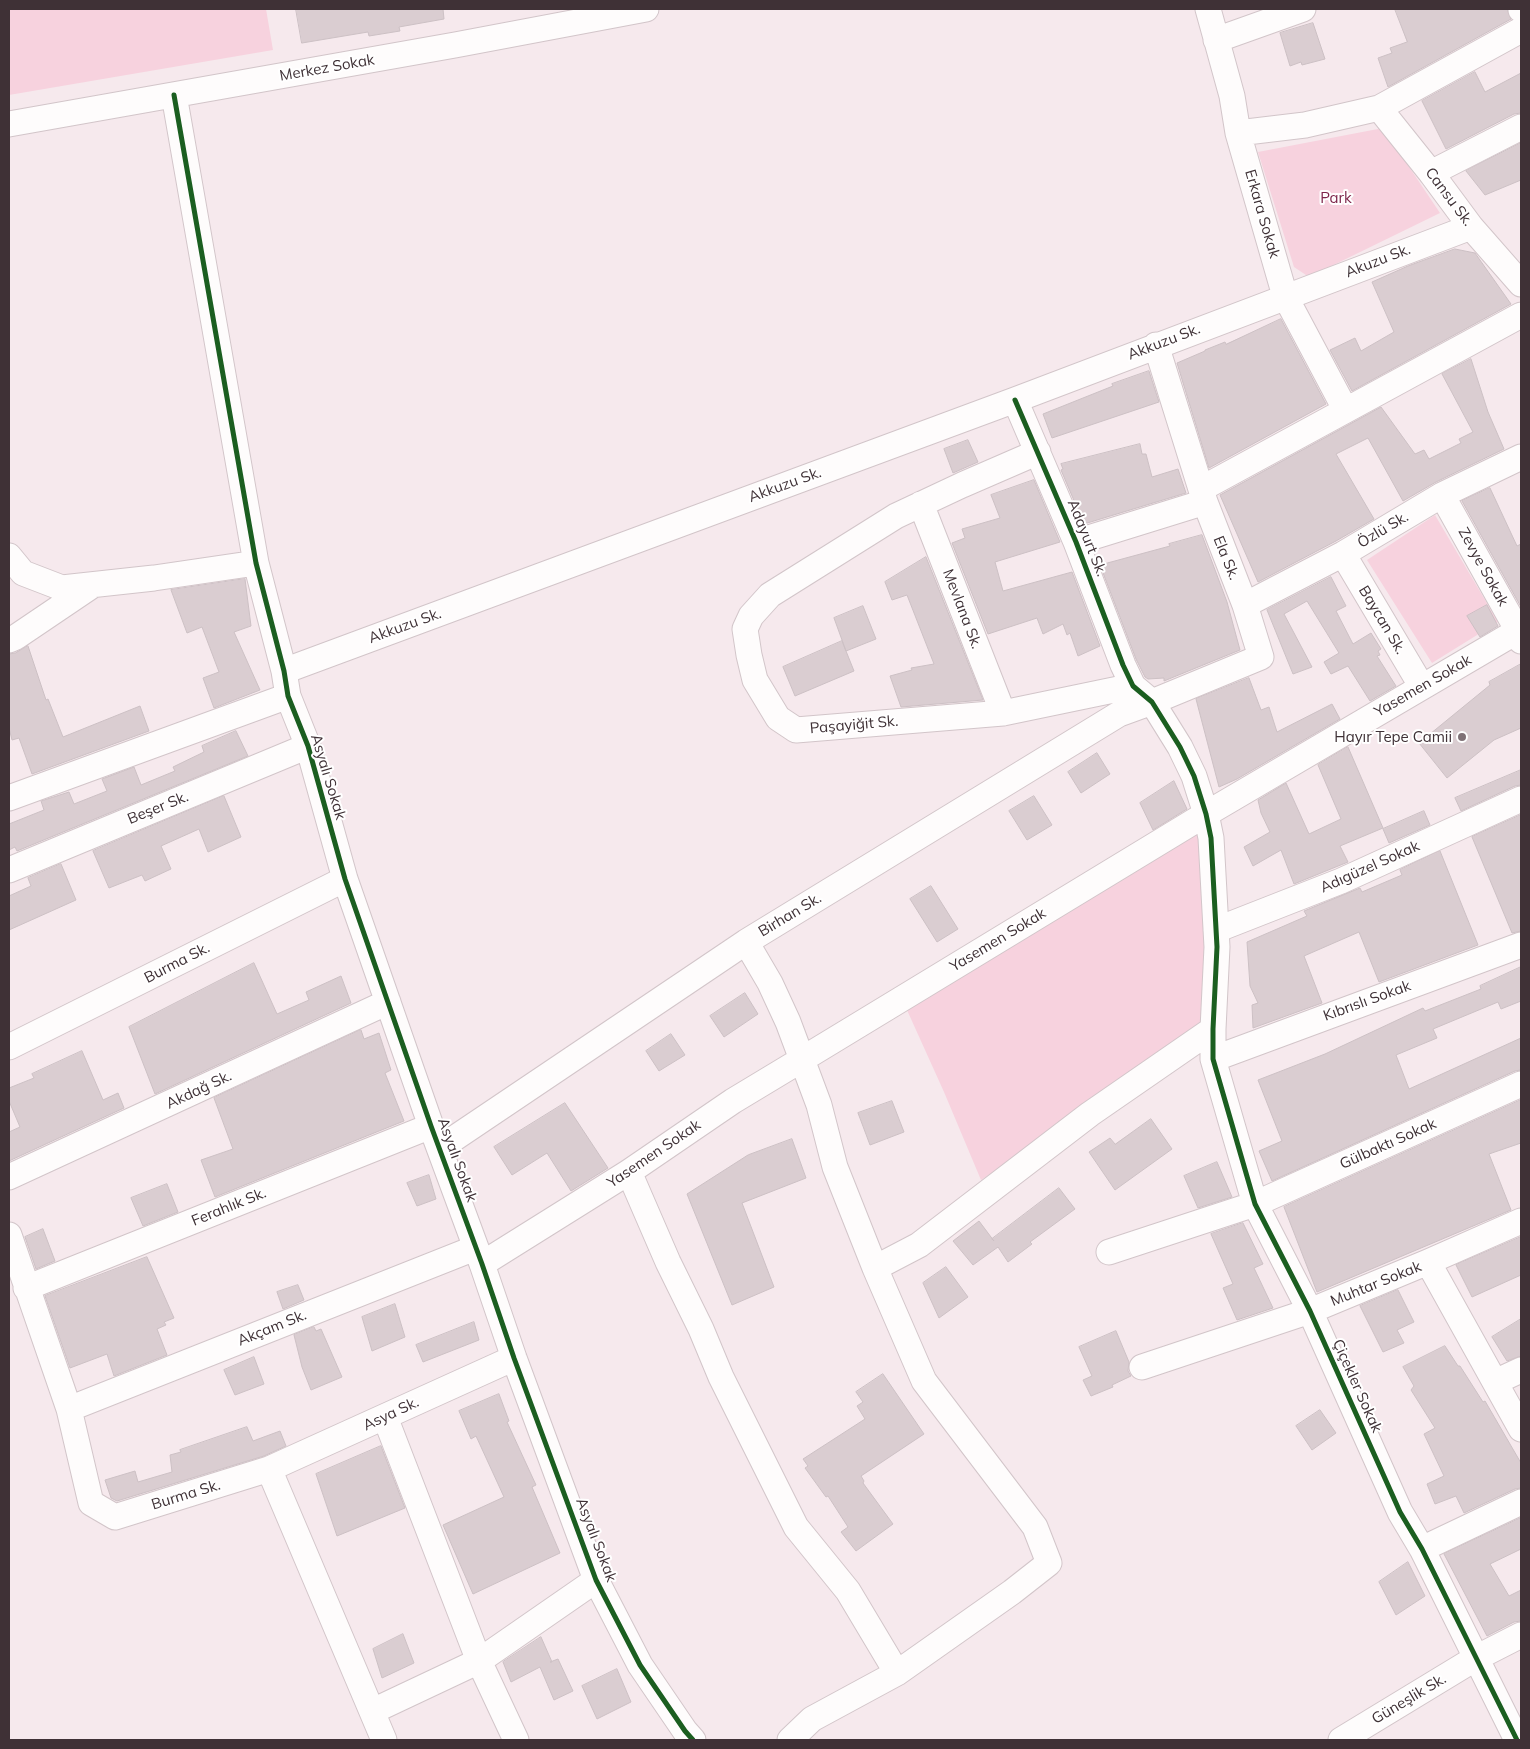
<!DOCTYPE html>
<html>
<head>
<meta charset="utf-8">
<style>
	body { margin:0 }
	#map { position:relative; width:1530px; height:1749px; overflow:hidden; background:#f6e9ed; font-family:Mulish,sans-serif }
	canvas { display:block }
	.frame { position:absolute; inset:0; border:10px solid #3f3136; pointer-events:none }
</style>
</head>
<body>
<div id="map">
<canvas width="1530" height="1749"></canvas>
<div class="frame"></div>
</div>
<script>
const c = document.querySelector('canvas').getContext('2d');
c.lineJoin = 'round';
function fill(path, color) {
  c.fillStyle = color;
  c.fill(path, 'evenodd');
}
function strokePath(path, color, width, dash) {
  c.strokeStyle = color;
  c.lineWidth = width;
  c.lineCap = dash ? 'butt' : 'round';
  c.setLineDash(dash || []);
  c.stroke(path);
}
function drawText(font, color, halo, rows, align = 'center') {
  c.font = font + ' Mulish,sans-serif';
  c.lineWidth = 4;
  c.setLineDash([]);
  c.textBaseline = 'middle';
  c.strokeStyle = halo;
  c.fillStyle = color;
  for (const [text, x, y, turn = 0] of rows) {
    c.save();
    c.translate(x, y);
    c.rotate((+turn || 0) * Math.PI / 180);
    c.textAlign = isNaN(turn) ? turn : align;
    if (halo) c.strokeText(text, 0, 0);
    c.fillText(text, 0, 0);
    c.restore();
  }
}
fill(new Path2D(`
	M 9,9 L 266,9 L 273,50 L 9,95 Z
	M 1383,128 L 1440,213 L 1309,277 L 1294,267 L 1258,152 Z
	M 1435,515 L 1498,622 L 1432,663 L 1367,560 Z
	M 1206,814 L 1213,1029 L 981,1180 L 944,1092 L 902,999 Z`), '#f7d2de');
const building = new Path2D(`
	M 296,9 L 443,9 L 444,19 L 399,27 L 400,31 L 369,36 L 368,32 L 302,43 Z
	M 1395,9 L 1507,9 L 1511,19 L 1388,87 L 1378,58 L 1392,53 L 1390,48 L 1407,42 Z
	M 1313,23 L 1325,59 L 1302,65 L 1301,62 L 1290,66 L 1280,33 Z
	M 1475,72 L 1485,92 L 1521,73 L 1521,113 L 1514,114 L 1446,149 L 1422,101 Z
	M 1521,143 L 1521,180 L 1485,195 L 1466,171 Z
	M 1455,249 L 1475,253 L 1511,304 L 1352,391 L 1330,350 L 1355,338 L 1361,351 L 1394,332 L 1372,282 L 1408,266 Z
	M 1281,319 L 1326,404 L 1209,468 L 1177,363 L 1205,351 L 1205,350 L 1225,342 L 1226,344 Z
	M 1471,359 L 1488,412 L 1504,449 L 1436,482 L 1403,501 L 1368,438 L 1336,454 L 1374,519 L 1336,541 L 1258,582 L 1220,495 L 1381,407 L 1415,454 L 1424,450 L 1429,459 L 1461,443 L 1459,439 L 1473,432 L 1442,374 Z
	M 1149,371 L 1159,402 L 1052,438 L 1043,414 L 1113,386 L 1112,384 Z
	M 968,440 L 978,462 L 953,473 L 944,449 Z
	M 1140,444 L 1142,454 L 1146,454 L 1152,477 L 1178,469 L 1186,493 L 1084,524 L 1061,470 L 1063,469 L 1061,464 Z
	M 1034,480 L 1060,542 L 995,562 L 1003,591 L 1072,572 L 1100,646 L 1078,656 L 1070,633 L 1067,635 L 1063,624 L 1043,634 L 1037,618 L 988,634 L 952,543 L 965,538 L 962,529 L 1000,518 L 991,495 Z
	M 1490,488 L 1517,546 L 1521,544 L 1521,607 L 1462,501 Z
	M 1202,535 L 1227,602 L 1240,650 L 1164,681 L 1164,678 L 1148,679 L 1145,677 L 1136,659 L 1100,565 L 1170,546 L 1169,544 Z
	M 926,557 L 983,700 L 901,707 L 890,676 L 912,670 L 911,668 L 934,664 L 907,595 L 892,600 L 885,582 Z
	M 1331,577 L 1346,606 L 1336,611 L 1353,644 L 1371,633 L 1381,649 L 1378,651 L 1380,655 L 1377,656 L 1396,686 L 1370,701 L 1348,666 L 1331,674 L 1324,662 L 1339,653 L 1307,601 L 1284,614 L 1312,667 L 1293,674 L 1267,610 Z
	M 245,579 L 251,626 L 234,632 L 260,690 L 214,708 L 203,678 L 219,672 L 202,627 L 187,633 L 171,590 Z
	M 1487,605 L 1498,626 L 1480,637 L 1467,616 Z
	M 863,606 L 876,639 L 846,651 L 834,618 Z
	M 842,641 L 854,671 L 795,696 L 783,667 Z
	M 28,646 L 46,700 L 48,699 L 63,737 L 140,706 L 149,731 L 32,774 L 19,738 L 12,740 L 9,728 L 9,654 L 15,653 Z
	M 1521,664 L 1521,728 L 1494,740 L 1447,778 L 1419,743 L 1490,685 L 1489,682 Z
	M 1249,678 L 1261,710 L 1269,707 L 1277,732 L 1332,704 L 1340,719 L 1237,779 L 1219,787 L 1196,699 Z
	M 236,731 L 248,756 L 17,851 L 15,847 L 9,850 L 9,824 L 44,810 L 41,801 L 69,792 L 74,804 L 107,791 L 102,779 L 134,767 L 141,785 L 175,771 L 173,767 L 204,752 L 202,746 Z
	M 1348,747 L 1383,828 L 1340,846 L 1348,862 L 1294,884 L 1281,850 L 1253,866 L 1244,847 L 1270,832 L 1261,813 L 1258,800 L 1286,783 L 1309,834 L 1341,819 L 1318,765 Z
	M 1097,753 L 1110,774 L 1081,793 L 1068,772 Z
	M 1521,770 L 1521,785 L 1515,786 L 1461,811 L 1455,798 Z
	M 1174,781 L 1187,809 L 1153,830 L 1140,803 Z
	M 224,796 L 241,837 L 208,852 L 199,829 L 161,846 L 171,869 L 145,881 L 142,875 L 109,888 L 93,851 Z
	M 1034,796 L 1052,825 L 1027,840 L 1009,811 Z
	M 1424,811 L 1430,825 L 1389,843 L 1383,829 Z
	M 1521,815 L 1521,931 L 1512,933 L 1472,837 Z
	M 1440,851 L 1478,945 L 1379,982 L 1359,932 L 1304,956 L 1322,1003 L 1253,1028 L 1252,1005 L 1258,1003 L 1250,986 L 1247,942 L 1307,916 L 1304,911 L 1360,888 L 1362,892 L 1402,875 L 1400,870 Z
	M 61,864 L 76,900 L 9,930 L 9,896 L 31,886 L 28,878 Z
	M 931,886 L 958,929 L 937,942 L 910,899 Z
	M 254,963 L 277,1014 L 309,1000 L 306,992 L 341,976 L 351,1003 L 155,1094 L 129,1027 Z
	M 1521,967 L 1521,1001 L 1501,1009 L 1498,1002 L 1433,1029 L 1437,1038 L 1396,1055 L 1409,1089 L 1521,1038 L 1521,1070 L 1515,1071 L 1272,1181 L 1259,1151 L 1282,1141 L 1258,1080 L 1325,1054 L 1423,1008 L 1425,1011 L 1481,989 L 1480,986 Z
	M 745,993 L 758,1014 L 724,1037 L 710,1016 Z
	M 361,1030 L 364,1039 L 379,1033 L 391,1070 L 385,1073 L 404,1121 L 215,1197 L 201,1160 L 233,1149 L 214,1098 Z
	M 671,1034 L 685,1055 L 659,1071 L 646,1051 Z
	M 82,1051 L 103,1100 L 118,1093 L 124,1108 L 9,1161 L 9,1132 L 20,1127 L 9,1101 L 9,1088 L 34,1078 L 32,1074 Z
	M 1521,1100 L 1521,1143 L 1489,1154 L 1511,1210 L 1317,1292 L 1284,1207 Z
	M 892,1101 L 904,1132 L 870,1145 L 858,1113 Z
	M 565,1103 L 608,1168 L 571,1191 L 547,1153 L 512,1175 L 494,1147 Z
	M 1151,1119 L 1172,1149 L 1115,1190 L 1089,1152 L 1110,1138 L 1115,1144 Z
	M 792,1139 L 806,1178 L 742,1203 L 774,1287 L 732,1305 L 687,1194 L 748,1155 Z
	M 1217,1162 L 1232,1197 L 1198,1208 L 1184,1176 Z
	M 429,1175 L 436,1199 L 417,1206 L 407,1183 Z
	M 167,1184 L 178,1212 L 143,1226 L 131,1198 Z
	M 1059,1188 L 1075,1209 L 1030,1242 L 1032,1244 L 1008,1262 L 998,1247 L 973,1265 L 953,1241 L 979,1221 L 994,1241 L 992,1239 Z
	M 1243,1223 L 1263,1264 L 1254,1268 L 1273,1308 L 1237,1320 L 1223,1288 L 1233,1284 L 1211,1234 Z
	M 43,1229 L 55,1261 L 36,1269 L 25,1237 Z
	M 1521,1237 L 1521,1275 L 1472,1297 L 1456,1265 Z
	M 147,1257 L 174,1318 L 164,1322 L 166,1325 L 157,1329 L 167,1355 L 114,1376 L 107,1354 L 70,1368 L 45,1296 Z
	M 946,1267 L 968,1297 L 939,1318 L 923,1283 Z
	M 298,1285 L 304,1300 L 283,1309 L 277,1292 Z
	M 1398,1290 L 1414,1322 L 1397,1330 L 1404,1343 L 1383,1352 L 1360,1306 Z
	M 395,1304 L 405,1337 L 372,1351 L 362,1317 Z
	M 1521,1319 L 1521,1356 L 1507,1361 L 1492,1337 Z
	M 474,1322 L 479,1340 L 423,1362 L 416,1345 Z
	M 314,1327 L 316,1331 L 321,1329 L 342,1377 L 311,1390 L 302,1367 L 294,1335 Z
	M 1116,1331 L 1129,1362 L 1128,1371 L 1131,1376 L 1112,1385 L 1113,1387 L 1091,1396 L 1083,1380 L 1092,1376 L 1079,1347 Z
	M 1445,1346 L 1458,1366 L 1460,1366 L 1483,1402 L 1485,1401 L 1521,1463 L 1521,1488 L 1515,1489 L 1464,1513 L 1456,1496 L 1435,1504 L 1427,1484 L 1444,1476 L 1424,1434 L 1435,1428 L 1411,1390 L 1414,1386 L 1403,1367 Z
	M 254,1357 L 264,1384 L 235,1395 L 224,1370 Z
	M 883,1374 L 924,1434 L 861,1476 L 864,1481 L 863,1483 L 893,1524 L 856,1551 L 841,1532 L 848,1527 L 828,1496 L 826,1497 L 805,1468 L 808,1466 L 803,1459 L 865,1419 L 857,1406 L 863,1402 L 856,1392 Z
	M 499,1394 L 509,1421 L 507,1422 L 536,1485 L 532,1487 L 560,1553 L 473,1594 L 443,1525 L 504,1497 L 476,1436 L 471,1439 L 459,1411 Z
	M 1320,1410 L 1336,1433 L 1312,1450 L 1296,1426 Z
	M 247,1427 L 253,1441 L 280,1431 L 286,1446 L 264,1456 L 117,1501 L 111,1498 L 105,1480 L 135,1471 L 138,1482 L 172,1472 L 170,1455 L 181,1452 L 180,1450 Z
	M 381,1446 L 405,1508 L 337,1536 L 316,1474 Z
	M 1521,1518 L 1521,1549 L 1490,1564 L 1509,1596 L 1521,1590 L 1521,1621 L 1514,1622 L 1487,1636 L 1444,1554 Z
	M 1408,1562 L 1425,1596 L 1396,1615 L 1379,1582 Z
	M 403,1634 L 414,1663 L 382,1678 L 373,1649 Z
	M 541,1637 L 552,1662 L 550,1662 L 558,1659 L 573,1691 L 554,1700 L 540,1667 L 511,1682 L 503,1662 Z
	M 617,1669 L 631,1702 L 597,1719 L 582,1686 Z`);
fill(building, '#dacdd1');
strokePath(building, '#ccc0c4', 1);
const minor = new Path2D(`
	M 1208,9 L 1232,96 L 1238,133 L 1285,296 L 1345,409
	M 1521,9 L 1521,10
	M 1216,40 L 1303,9
	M 174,95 L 256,563 L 284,671 L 288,696 L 308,746 L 345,879 L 431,1126 L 482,1264 L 514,1358 L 596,1580 L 640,1665 L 685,1731 L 693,1740
	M 1379,108 L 1431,173 L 1471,227 L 1521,284
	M 9,124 L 455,45 L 646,9
	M 1238,133 L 1305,125 L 1379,108 L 1521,30
	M 1431,173 L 1521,127
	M 1015,400 L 1076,542 L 1123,665 L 1133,686 L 1152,702 L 1180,747 L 1194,776 L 1206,814 L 1211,838 L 1217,947 L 1213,1029 L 1213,1059 L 1255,1204 L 1310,1311 L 1400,1512 L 1422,1549 L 1517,1740
	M 1038,452 L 962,485 L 896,516 L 770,595 L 751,616 L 745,629 L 749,655 L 755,680 L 778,718 L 796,730 L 1003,713 L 1133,686
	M 1201,489 L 1521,315
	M 1442,495 L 1518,631 L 1521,641
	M 921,504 L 1003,713
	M 1076,542 L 1205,502
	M 1343,554 L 1422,687
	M 9,556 L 23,573 L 62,588 L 154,578 L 256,563
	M 1245,605 L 1343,554 L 1442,495 L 1521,457
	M 9,640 L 16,637 L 90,587
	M 284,671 L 1015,400 L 1471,227
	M 9,798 L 288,696
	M 9,870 L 308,746
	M 1216,930 L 1341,881 L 1521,799
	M 746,942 L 770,983 L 788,1022 L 819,1105 L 835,1167 L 875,1268 L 919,1245 L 1090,1114 L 1213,1029
	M 9,1047 L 345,879
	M 1213,1059 L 1521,945
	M 440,1148 L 746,942 L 1119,714 L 1152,702 L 1261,657 L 1245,605 L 1205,502 L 1156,345
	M 629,1172 L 668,1262 L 701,1329 L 721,1377 L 796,1527 L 848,1591 L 897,1673
	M 9,1177 L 388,1002
	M 9,1235 L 69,1409 L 91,1503 L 115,1517 L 269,1469 L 384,1740
	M 1109,1252 L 1255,1204 L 1521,1084
	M 1428,1262 L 1521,1429
	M 482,1264 L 629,1172 L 733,1101 L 801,1060 L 1206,814 L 1521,629
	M 26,1288 L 431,1126
	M 1142,1367 L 1310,1311 L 1428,1262 L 1521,1221
	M 1495,1382 L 1521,1370
	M 69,1409 L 475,1248
	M 385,1417 L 479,1661 L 516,1740
	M 269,1469 L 514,1358
	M 1422,1549 L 1521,1502
	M 373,1711 L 479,1661 L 596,1580
	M 790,1740 L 812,1719 L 897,1673 L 1012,1592 L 1049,1563 L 1035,1527 L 924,1381 L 875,1268
	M 1341,1740 L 1476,1658 L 1521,1635`);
strokePath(minor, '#d2c5c9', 27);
strokePath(minor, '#fefcfc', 25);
strokePath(new Path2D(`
	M 174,95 L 256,563 L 284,671 L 288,696 L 308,746 L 345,879 L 431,1126 L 482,1264 L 514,1358 L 596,1580 L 640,1665 L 685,1731 L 693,1740
	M 1015,400 L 1076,542 L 1123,665 L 1133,686 L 1152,702 L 1180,747 L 1194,776 L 1206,814 L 1211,838 L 1217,947 L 1213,1029 L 1213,1059 L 1255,1204 L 1310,1311 L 1400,1512 L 1422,1549 L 1517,1740`), '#1b5e20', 5);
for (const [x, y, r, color] of [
	[1462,737,5,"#7f7176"]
]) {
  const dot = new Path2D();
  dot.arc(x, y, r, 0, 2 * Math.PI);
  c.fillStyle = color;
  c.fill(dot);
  strokePath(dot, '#fff', 2);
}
drawText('15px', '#3f3136', '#fff', [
	["Merkez Sokak",327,68,-10],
	["Cansu Sk.",1449,197,53],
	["Erkara Sokak",1262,214,74],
	["Akuzu Sk.",1378,261,-21],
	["Akkuzu Sk.",1164,342,-21],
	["Akkuzu Sk.",785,485,-20],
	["Özlü Sk.",1383,530,-31],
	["Adayurt Sk.",1087,538,68],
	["Ela Sk.",1226,558,68],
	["Zevye Sokak",1483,567,61],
	["Mevlana Sk.",962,609,69],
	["Baycan Sk.",1382,620,59],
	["Akkuzu Sk.",405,626,-20],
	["Yasemen Sokak",1423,686,-30],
	["Paşayiğit Sk.",854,725,-5],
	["Asyalı Sokak",328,777,73],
	["Beşer Sk.",158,808,-22],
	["Adıgüzel Sokak",1370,867,-24],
	["Birhan Sk.",790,915,-31],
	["Yasemen Sokak",998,940,-31],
	["Burma Sk.",177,963,-27],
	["Kıbrıslı Sokak",1367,1001,-20],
	["Akdağ Sk.",199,1090,-25],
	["Gülbaktı Sokak",1388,1144,-24],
	["Yasemen Sokak",654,1154,-34],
	["Asyalı Sokak",457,1160,70],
	["Ferahlık Sk.",229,1207,-22],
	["Muhtar Sokak",1376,1284,-22],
	["Akçam Sk.",272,1328,-22],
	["Çiçekler Sokak",1357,1386,66],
	["Asya Sk.",391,1414,-25],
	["Burma Sk.",186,1495,-17],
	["Asyalı Sokak",596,1540,69],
	["Güneşlik Sk.",1409,1699,-31]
]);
drawText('15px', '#7e274c', '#fff', [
	["Park",1336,198]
]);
drawText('15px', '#3f3136', '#fff', [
	["Hayır Tepe Camii",1452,737]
], 'right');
</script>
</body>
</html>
